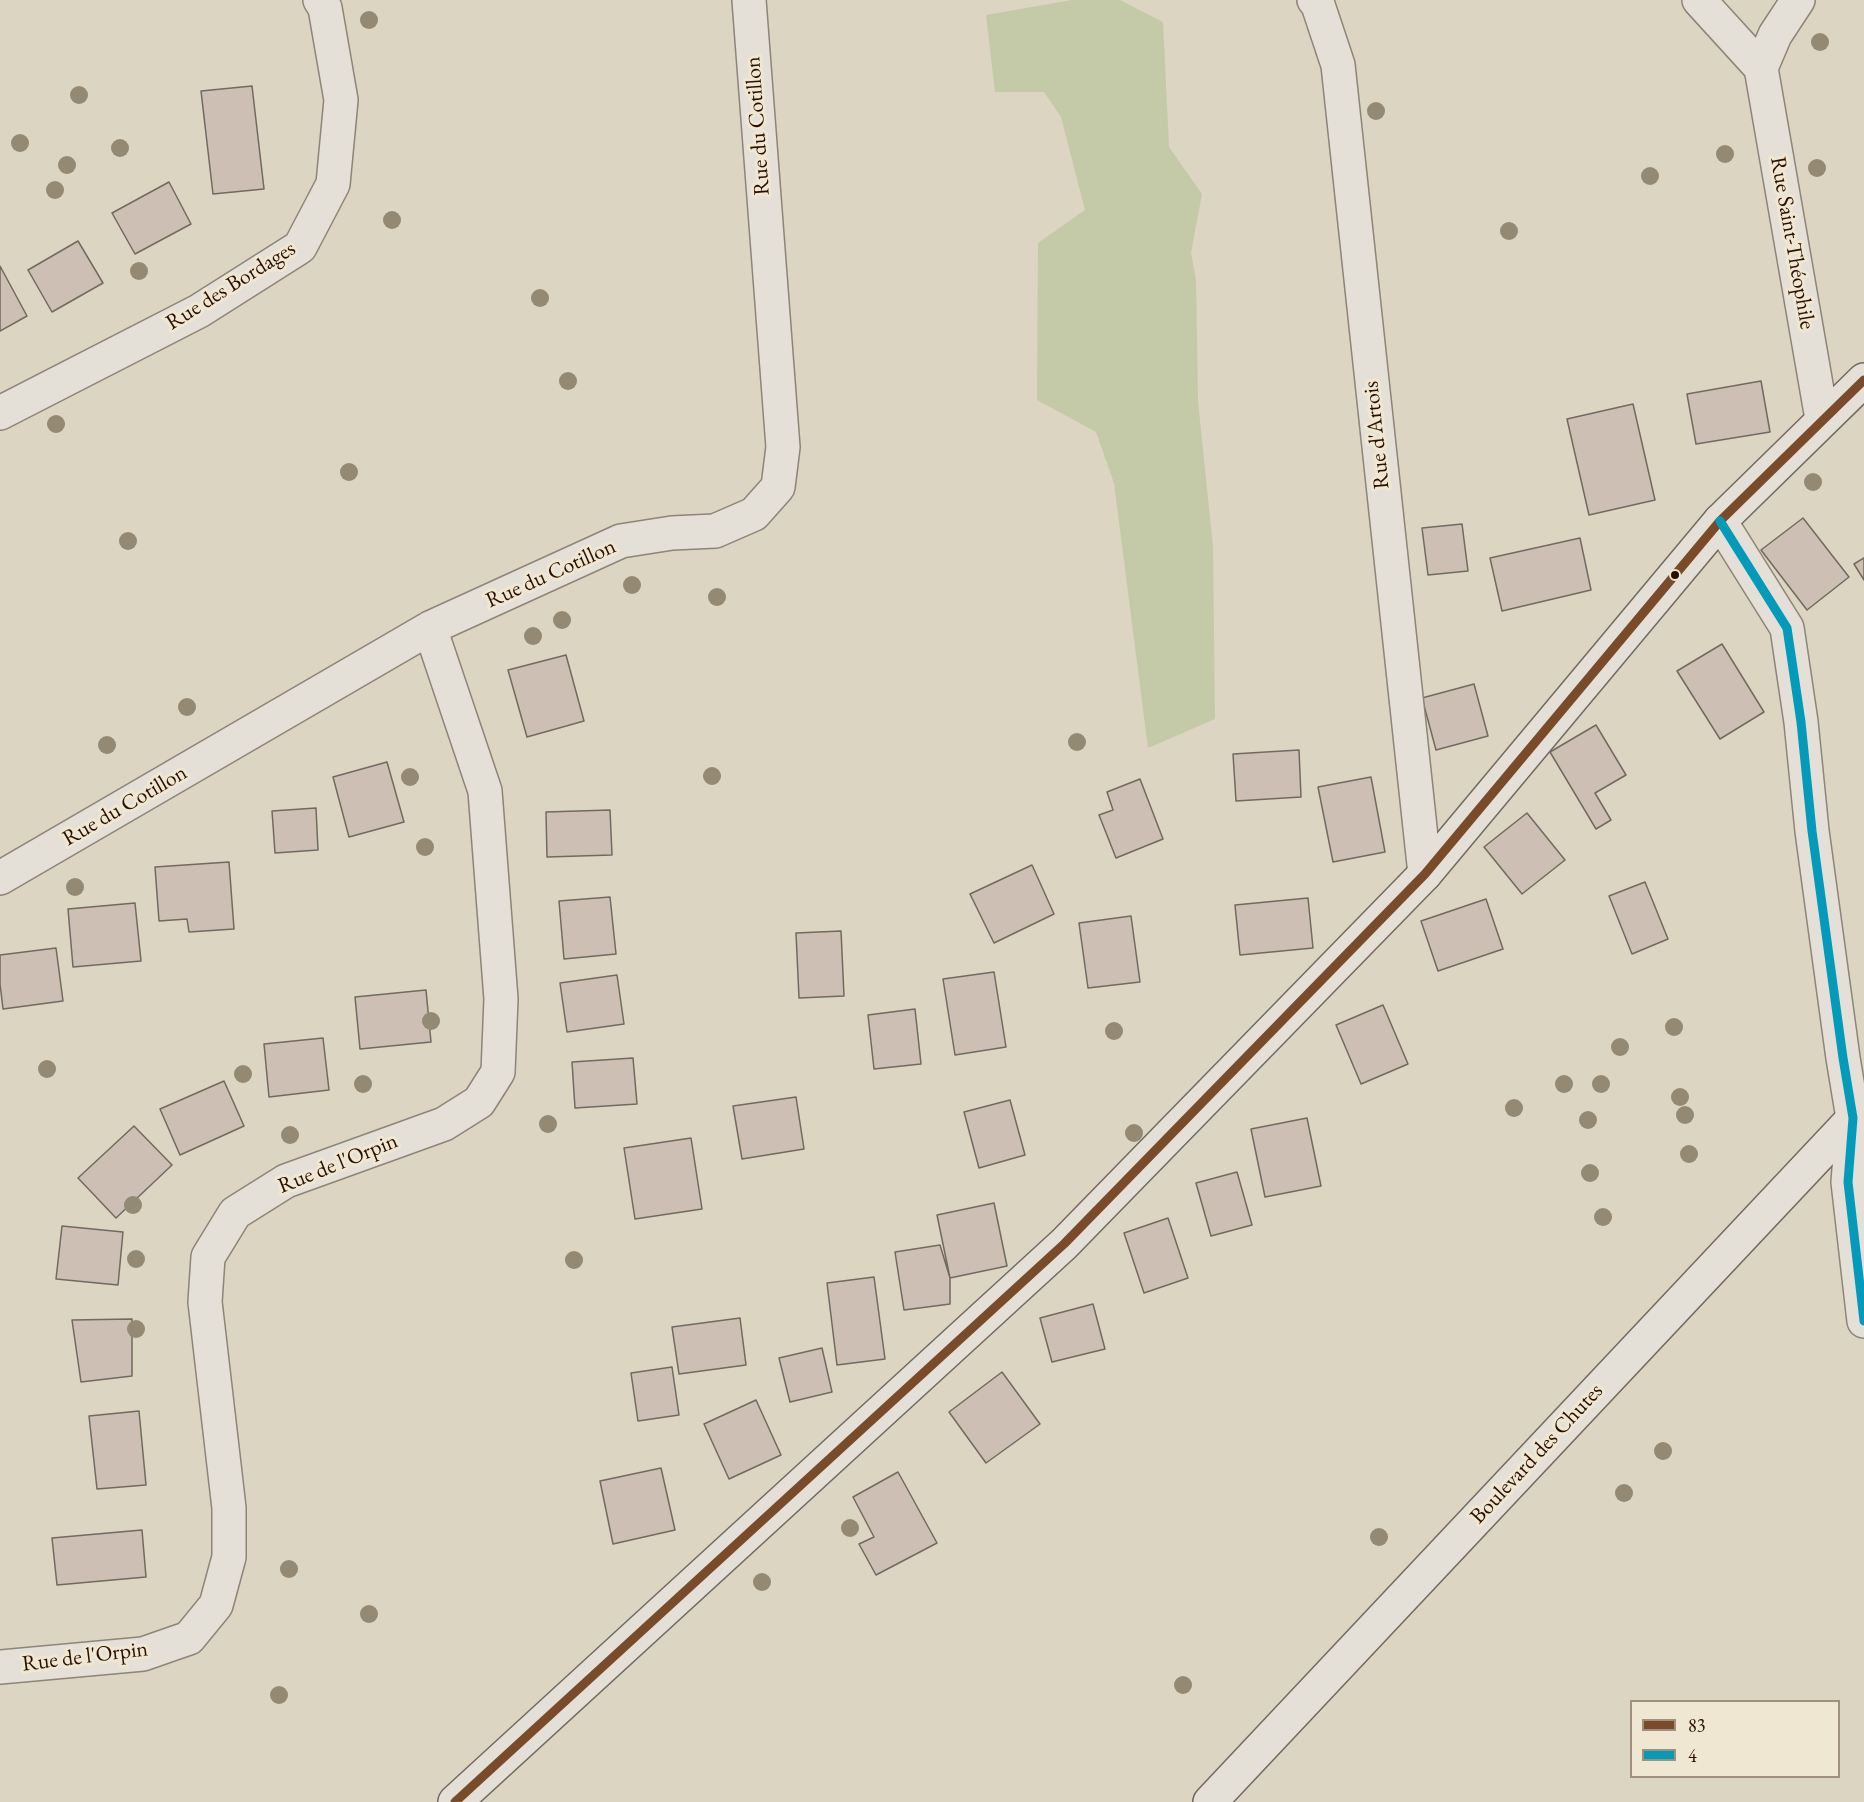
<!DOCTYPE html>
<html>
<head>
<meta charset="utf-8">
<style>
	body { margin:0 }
	#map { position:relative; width:1864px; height:1802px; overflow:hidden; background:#dcd5c2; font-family:"EB Garamond",serif }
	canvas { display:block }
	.legend { position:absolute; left:1630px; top:1700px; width:210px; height:78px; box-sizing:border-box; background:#efe7d1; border:2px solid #a0917d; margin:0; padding:8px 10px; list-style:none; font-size:18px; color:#2a0f00 }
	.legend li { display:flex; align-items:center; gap:12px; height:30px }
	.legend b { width:30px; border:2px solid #a0917d }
</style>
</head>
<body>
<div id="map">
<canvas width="1864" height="1802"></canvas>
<ul class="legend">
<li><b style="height:8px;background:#7a4b2a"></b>83</li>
<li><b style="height:8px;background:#049ab9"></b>4</li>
</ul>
</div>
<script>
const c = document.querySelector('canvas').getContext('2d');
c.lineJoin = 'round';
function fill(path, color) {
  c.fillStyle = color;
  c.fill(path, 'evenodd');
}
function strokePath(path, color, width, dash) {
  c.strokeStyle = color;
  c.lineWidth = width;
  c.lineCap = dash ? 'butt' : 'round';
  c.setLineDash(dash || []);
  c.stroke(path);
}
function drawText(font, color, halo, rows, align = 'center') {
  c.font = font + ' "EB Garamond",serif';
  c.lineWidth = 6;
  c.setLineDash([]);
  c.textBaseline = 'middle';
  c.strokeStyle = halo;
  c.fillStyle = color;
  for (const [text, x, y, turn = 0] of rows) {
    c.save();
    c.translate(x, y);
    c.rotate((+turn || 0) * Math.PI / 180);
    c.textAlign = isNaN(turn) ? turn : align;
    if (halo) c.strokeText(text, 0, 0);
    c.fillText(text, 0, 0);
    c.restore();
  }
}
fill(new Path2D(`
	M 1072,0 L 1120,0 L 1163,22 L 1169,147 L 1202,194 L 1191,253 L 1196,280 L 1198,401 L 1213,547 L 1215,719 L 1148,748 L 1114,483 L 1096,432 L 1037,400 L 1038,243 L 1085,210 L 1061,117 L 1044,92 L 995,92 L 986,15 Z`), '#c4c9a8');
const building = new Path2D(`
	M 252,86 L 264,189 L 213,194 L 201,91 Z
	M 169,182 L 191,224 L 135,254 L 112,213 Z
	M 78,241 L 103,283 L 52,312 L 28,270 Z
	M 0,266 L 27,316 L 0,331 Z
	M 1761,381 L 1770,432 L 1696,444 L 1687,394 Z
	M 1633,404 L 1655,500 L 1589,515 L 1567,419 Z
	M 1803,518 L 1849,577 L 1807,610 L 1761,550 Z
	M 1462,524 L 1468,571 L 1428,575 L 1422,528 Z
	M 1580,538 L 1591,590 L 1502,611 L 1490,558 Z
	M 1864,558 L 1864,580 L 1854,564 Z
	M 1722,644 L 1764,712 L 1720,739 L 1677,671 Z
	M 566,655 L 584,721 L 527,737 L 508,670 Z
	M 1474,684 L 1488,736 L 1436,750 L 1422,698 Z
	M 1596,725 L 1626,775 L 1595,793 L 1611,820 L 1596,829 L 1550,752 Z
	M 1299,750 L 1301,797 L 1236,801 L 1233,754 Z
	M 387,762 L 404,822 L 349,837 L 333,777 Z
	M 1371,777 L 1385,852 L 1333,862 L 1318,787 Z
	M 1140,779 L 1163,839 L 1116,858 L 1099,815 L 1113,810 L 1107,792 Z
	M 316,808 L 318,850 L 275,853 L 272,811 Z
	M 610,810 L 612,855 L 547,857 L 546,812 Z
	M 1527,813 L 1565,860 L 1522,894 L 1484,847 Z
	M 229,862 L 234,929 L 189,932 L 187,919 L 159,921 L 155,867 Z
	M 1032,865 L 1054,914 L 994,943 L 970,894 Z
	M 1645,882 L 1668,939 L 1632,954 L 1609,896 Z
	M 610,897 L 616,954 L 564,959 L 559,901 Z
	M 1308,898 L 1313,948 L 1240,955 L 1235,905 Z
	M 1486,899 L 1503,949 L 1438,971 L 1421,921 Z
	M 135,903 L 141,961 L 73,967 L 68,909 Z
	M 1131,916 L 1140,982 L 1088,988 L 1079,923 Z
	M 841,931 L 844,996 L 799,998 L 796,933 Z
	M 56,948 L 63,1001 L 3,1009 L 0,984 L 0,955 Z
	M 994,972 L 1006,1047 L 955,1055 L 943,979 Z
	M 617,975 L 624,1024 L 567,1032 L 560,983 Z
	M 426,990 L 431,1042 L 360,1049 L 355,997 Z
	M 1383,1005 L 1408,1064 L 1361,1084 L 1336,1025 Z
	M 915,1009 L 921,1064 L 874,1069 L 868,1015 Z
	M 323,1038 L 329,1090 L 269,1097 L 264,1044 Z
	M 633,1058 L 637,1104 L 575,1108 L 572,1062 Z
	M 224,1081 L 244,1126 L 180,1155 L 160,1109 Z
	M 796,1097 L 804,1149 L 742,1159 L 733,1106 Z
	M 1010,1100 L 1025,1155 L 979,1168 L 964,1112 Z
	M 1307,1118 L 1321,1186 L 1265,1197 L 1251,1129 Z
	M 134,1126 L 172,1165 L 116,1218 L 78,1178 Z
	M 691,1138 L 702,1209 L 635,1219 L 624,1148 Z
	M 1237,1172 L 1252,1225 L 1211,1236 L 1196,1183 Z
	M 994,1203 L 1007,1266 L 950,1278 L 937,1215 Z
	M 1168,1218 L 1188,1278 L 1144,1293 L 1124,1233 Z
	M 62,1226 L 123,1232 L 118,1285 L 56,1279 Z
	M 940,1245 L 950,1278 L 950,1304 L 904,1310 L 895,1252 Z
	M 874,1277 L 885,1359 L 837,1365 L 827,1283 Z
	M 1093,1304 L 1105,1349 L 1052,1362 L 1040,1318 Z
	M 740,1318 L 746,1365 L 679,1374 L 672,1327 Z
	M 132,1319 L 132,1376 L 81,1382 L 72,1320 Z
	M 822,1348 L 832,1392 L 790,1402 L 779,1358 Z
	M 672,1367 L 679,1415 L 638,1421 L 631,1373 Z
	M 1002,1372 L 1040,1424 L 986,1463 L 949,1412 Z
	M 756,1400 L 781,1455 L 729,1479 L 704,1424 Z
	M 139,1411 L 146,1485 L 97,1489 L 89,1416 Z
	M 661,1468 L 675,1530 L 613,1544 L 600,1481 Z
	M 898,1472 L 937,1543 L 876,1575 L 859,1544 L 874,1537 L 853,1497 Z
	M 142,1530 L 146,1577 L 57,1585 L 52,1538 Z`);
fill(building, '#cdbfb3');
strokePath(building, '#726a5f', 1.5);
const street = new Path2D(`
	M 1314,0 L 1318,5 L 1338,65 L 1425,874
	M 1699,0 L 1761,68
	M 1798,0 L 1775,35 L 1761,68 L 1822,419
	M 0,413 L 199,311 L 300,247 L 333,184 L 341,100 L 325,8 L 320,0
	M 1720,521 L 1787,628 L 1801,722 L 1812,831 L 1843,1058 L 1853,1118 L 1848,1182 L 1864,1321
	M 0,878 L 430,628 L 621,541 L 672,533 L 715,531 L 754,514 L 778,487 L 783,447 L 749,0
	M 0,1667 L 143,1654 L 189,1638 L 216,1605 L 229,1557 L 229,1508 L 205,1302 L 208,1257 L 235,1213 L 286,1181 L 444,1124 L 479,1102 L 498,1072 L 501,999 L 485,791 L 430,628`);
const secondary = new Path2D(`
	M 455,1802 L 1064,1244 L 1425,874 L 1720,521 L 1864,380
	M 1210,1802 L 1864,1107`);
strokePath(street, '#8c8578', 36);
strokePath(secondary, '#726a5f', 36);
strokePath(street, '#e4e0d7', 33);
strokePath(secondary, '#e4e0d7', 33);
strokePath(new Path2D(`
	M 455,1802 L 1064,1244 L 1425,874 L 1720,521 L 1864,380`), '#7a4b2a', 9);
strokePath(new Path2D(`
	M 1720,521 L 1787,628 L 1801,722 L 1812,831 L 1843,1058 L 1853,1118 L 1848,1182 L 1864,1321`), '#049ab9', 9);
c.fillStyle = '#948a73';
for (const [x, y] of [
	[369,20],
	[1820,42],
	[79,95],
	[1376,111],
	[20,143],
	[120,148],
	[1725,154],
	[67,165],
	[1817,168],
	[1650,176],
	[55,190],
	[392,220],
	[1509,231],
	[139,271],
	[540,298],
	[568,381],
	[56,424],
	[349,472],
	[1813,482],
	[128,541],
	[632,585],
	[717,597],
	[562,620],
	[533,636],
	[187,707],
	[1077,742],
	[107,745],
	[712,776],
	[410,777],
	[425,847],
	[75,887],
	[431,1021],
	[1674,1027],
	[1114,1031],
	[1620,1047],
	[47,1069],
	[243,1074],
	[363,1084],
	[1564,1084],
	[1601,1084],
	[1680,1097],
	[1514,1108],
	[1685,1115],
	[1588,1120],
	[548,1124],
	[1134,1133],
	[290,1135],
	[1689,1154],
	[1590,1173],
	[133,1205],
	[1603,1217],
	[136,1259],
	[574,1260],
	[136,1329],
	[1663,1451],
	[1624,1493],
	[850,1528],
	[1379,1537],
	[289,1569],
	[762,1582],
	[369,1614],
	[1183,1685],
	[279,1695]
]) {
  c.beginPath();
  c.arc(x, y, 9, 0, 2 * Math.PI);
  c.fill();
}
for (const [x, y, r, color] of [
	[1675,575,5,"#2a0f00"]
]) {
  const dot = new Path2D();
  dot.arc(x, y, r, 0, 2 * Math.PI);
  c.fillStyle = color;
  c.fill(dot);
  strokePath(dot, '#efe7d1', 2);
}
drawText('22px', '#2a0f00', '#efe7d1', [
	["Rue du Cotillon",758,126,-94],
	["Rue Saint-Théophile",1792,243,80],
	["Rue des Bordages",231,286,-32],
	["Rue d'Artois",1377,435,-96],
	["Rue du Cotillon",551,574,-24],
	["Rue du Cotillon",125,806,-30],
	["Rue de l'Orpin",338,1164,-22],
	["Boulevard des Chutes",1537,1454,-47],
	["Rue de l'Orpin",85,1657,-7]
]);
</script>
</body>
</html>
